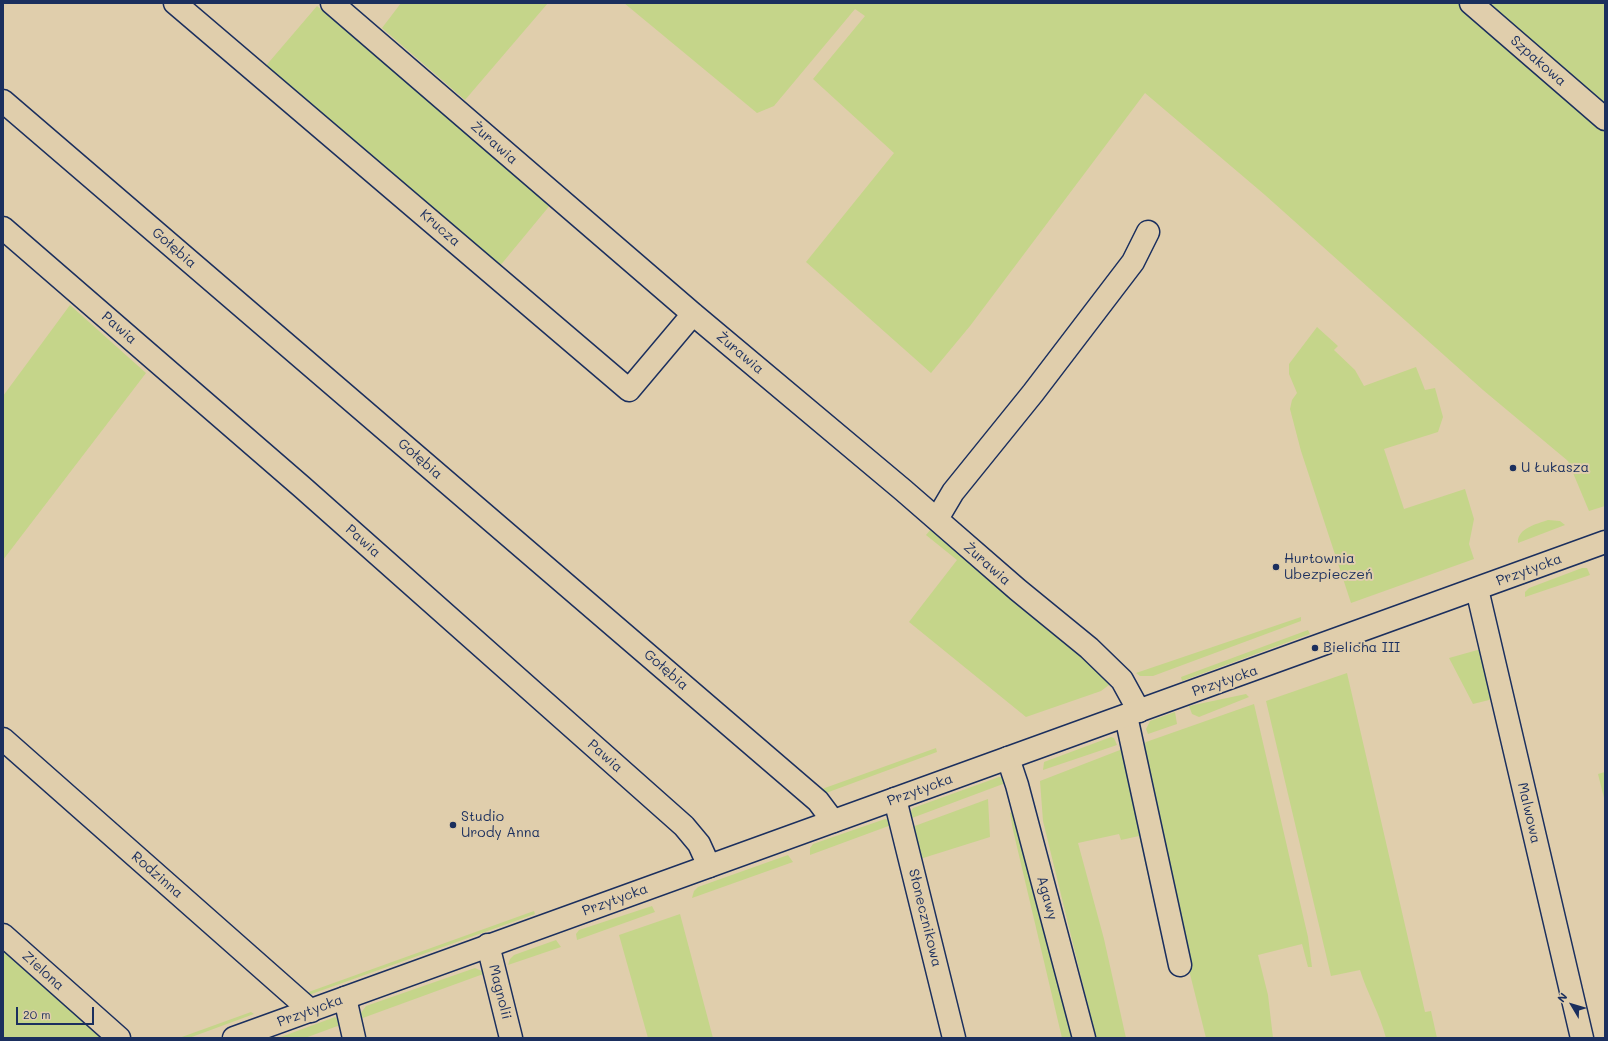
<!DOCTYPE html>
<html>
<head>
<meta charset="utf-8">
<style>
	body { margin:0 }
	#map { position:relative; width:1608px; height:1041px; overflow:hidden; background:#e0ceac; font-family:Mali,sans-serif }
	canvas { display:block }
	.frame { position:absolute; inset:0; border:4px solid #1b2f5e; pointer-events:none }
	.north { position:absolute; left:1552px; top:985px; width:40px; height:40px; -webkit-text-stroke:3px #e0ceac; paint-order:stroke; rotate:308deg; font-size:11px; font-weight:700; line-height:16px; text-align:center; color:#1b2f5e }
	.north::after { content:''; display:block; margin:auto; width:14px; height:18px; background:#1b2f5e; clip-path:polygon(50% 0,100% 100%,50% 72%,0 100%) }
	.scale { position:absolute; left:16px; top:1007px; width:78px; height:18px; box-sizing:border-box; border:2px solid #1b2f5e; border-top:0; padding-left:5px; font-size:12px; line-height:14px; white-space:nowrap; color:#1b2f5e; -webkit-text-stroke:3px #e0ceac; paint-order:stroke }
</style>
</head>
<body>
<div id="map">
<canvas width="1608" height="1041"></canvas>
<div class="frame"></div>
<div class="north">N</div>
<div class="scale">20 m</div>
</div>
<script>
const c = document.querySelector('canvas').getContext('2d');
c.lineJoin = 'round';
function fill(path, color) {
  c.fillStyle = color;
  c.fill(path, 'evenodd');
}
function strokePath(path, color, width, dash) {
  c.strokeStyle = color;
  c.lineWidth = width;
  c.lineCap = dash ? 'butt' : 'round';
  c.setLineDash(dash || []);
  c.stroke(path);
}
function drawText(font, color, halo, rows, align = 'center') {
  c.font = font + ' Mali,sans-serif';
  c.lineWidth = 4;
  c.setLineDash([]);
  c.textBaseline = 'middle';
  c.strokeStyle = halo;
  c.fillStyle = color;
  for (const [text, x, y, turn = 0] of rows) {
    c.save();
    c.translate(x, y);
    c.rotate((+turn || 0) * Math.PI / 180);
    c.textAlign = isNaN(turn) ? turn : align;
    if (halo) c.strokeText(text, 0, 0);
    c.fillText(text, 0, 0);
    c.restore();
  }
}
fill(new Path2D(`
	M 401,3 L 548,3 L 465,100 L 382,28 Z
	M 624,3 L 1605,3 L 1605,115 L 1592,118 L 1605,130 L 1605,506 L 1589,511 L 1568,461 L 1483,390 L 1265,195 L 1145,93 L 970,326 L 931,373 L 806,262 L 894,153 L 813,79 L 865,16 L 855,9 L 774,106 L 757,113 Z
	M 317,6 L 551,204 L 499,267 L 264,68 Z
	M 70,305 L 146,373 L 3,560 L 3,396 Z
	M 1317,327 L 1338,346 L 1334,350 L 1355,370 L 1364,386 L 1416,367 L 1425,390 L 1435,388 L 1443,417 L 1438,432 L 1384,449 L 1404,509 L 1465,489 L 1474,519 L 1469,544 L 1474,559 L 1351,603 L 1301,451 L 1290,409 L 1292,400 L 1297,393 L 1289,374 L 1289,364 Z
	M 1548,520 L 1560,521 L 1565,525 L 1518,543 C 1517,528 1537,524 1548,520 Z
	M 931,529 L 937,530 L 1098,670 L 1109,681 L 1109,685 L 1101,691 L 1026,717 L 909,622 L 957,560 L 926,535 Z
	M 1582,568 L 1587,568 L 1590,575 L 1525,597 L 1525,592 L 1529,588 Z
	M 1301,617 L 1301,621 L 1153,676 L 1140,676 L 1136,673 Z
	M 1308,630 L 1310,634 L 1182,681 L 1181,677 Z
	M 1481,649 L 1493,699 L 1473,704 L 1449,658 Z
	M 1347,673 L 1425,1012 L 1431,1011 L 1437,1038 L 1386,1038 C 1380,1014 1367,993 1360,970 L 1331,976 L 1266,701 Z
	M 1246,694 L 1249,697 L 1199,717 L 1192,714 L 1189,706 Z
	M 1254,704 L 1308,937 L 1312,967 L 1308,967 L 1302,944 L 1258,955 L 1268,995 L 1273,1038 L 1206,1038 L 1187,962 L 1143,747 L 1146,742 Z
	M 1175,712 L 1177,724 L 1148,734 L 1146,729 L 1150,721 Z
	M 1111,737 L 1114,738 L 1117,745 L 1043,770 L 1044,762 Z
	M 936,748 L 937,752 L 826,793 L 822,789 Z
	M 1120,750 L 1128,750 L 1176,966 L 1169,968 L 1139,836 L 1121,840 L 1119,834 L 1078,843 L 1104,939 L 1126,1038 L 1096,1038 L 1043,821 L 1040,781 Z
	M 1605,772 L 1605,802 L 1598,774 Z
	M 999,777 L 1007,777 L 1011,781 L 912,818 L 910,813 L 913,808 Z
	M 988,799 L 990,837 L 920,859 L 912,827 Z
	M 1018,810 L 1071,1029 L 1071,1038 L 1062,1038 L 1013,830 L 1010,813 Z
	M 885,819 L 891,820 L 894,824 L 810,855 L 810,848 L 813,844 Z
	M 788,855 L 793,862 L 692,898 L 694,891 L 698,887 Z
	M 652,906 L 655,912 L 577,940 L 576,934 L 579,930 Z
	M 534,911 L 535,914 L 306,996 L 303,994 Z
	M 680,914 L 713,1038 L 648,1038 L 619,935 Z
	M 556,940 L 561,947 L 508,965 L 510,959 L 514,955 Z
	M 3,951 L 102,1038 L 3,1038 Z
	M 475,968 L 486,973 L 360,1019 L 360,1014 L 366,1006 Z
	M 251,1012 L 254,1014 L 189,1038 L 179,1038 Z
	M 335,1017 L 343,1024 L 305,1038 L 278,1038 Z`), '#c5d58a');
const minor = new Path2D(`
	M 175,3 L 629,390 L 693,314
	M 332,3 L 693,314 L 903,490 L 1018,590 L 1089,648 L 1122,680 L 1139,711
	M 1471,3 L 1605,119
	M 3,101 L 818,801 L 833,821
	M 3,228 L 302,487 L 684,826 L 699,844 L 709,866
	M 937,519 L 953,492 L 1033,393 L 1133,262 L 1148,232
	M 1477,589 L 1582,1038
	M 1126,716 L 1180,965
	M 3,739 L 311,1011
	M 1008,758 L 1017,785 L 1084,1038
	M 895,799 L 954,1038
	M 3,935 L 119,1038
	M 488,945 L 511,1038
	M 345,998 L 354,1038`);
const major = new Path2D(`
	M 234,1038 L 1605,542`);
strokePath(minor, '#1b2f5e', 25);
strokePath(major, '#1b2f5e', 25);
strokePath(minor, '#e0ceac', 22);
strokePath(major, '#e0ceac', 22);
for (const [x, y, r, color] of [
	[1513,468,4,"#1b2f5e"],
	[1276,567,4,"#1b2f5e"],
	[1315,648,4,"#1b2f5e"],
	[453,825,4,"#1b2f5e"]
]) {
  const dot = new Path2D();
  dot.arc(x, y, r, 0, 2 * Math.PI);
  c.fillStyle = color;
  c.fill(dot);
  strokePath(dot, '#e0ceac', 1.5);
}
drawText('14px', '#1b2f5e', '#e0ceac', [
	["Szpakowa",1538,61,41],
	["Żurawia",494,143,41],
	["Krucza",440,228,41],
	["Gołębia",174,248,41],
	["Pawia",119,328,41],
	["Żurawia",740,353,40],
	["Gołębia",420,459,41],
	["Pawia",363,541,42],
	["Żurawia",987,564,41],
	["Przytycka",1529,570,-20],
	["Gołębia",666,670,41],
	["Przytycka",1225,681,-19],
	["Pawia",605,756,42],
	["Przytycka",920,790,-20],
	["Malwowa",1529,813,77],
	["Rodzinna",157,875,41],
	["Agawy",1047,898,75],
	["Przytycka",615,900,-20],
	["Słonecznikowa",925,918,76],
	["Zielona",43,971,42],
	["Magnolii",500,992,76],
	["Przytycka",310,1011,-20]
]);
drawText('14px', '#1b2f5e', '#e0ceac', [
	["U Łukasza",1521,468],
	["Hurtownia",1284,559],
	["Ubezpieczeń",1284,575],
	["Bielicha III",1323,648],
	["Studio",461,817],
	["Urody Anna",461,833]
], 'left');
</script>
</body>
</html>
